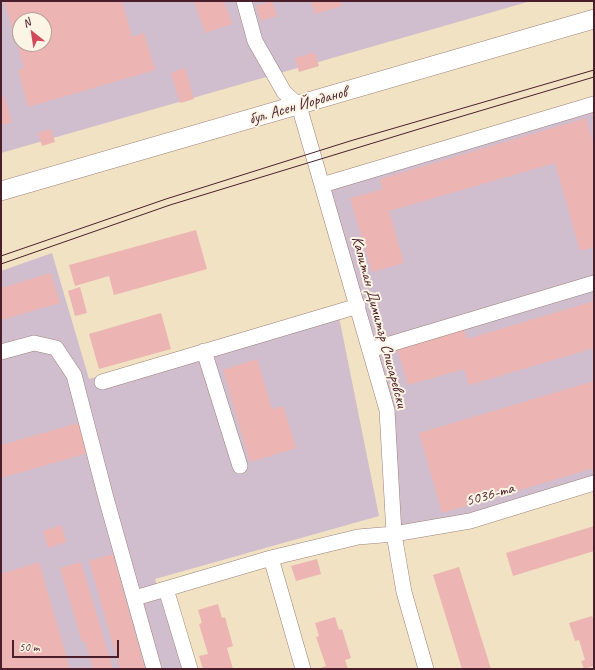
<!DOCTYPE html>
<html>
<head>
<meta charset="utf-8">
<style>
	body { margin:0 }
	#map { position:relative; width:595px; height:670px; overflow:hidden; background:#f1e2c4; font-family:Caveat,sans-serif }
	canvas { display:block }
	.frame { position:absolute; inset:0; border:2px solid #4a1f2b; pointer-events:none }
	.north { position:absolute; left:12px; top:12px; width:40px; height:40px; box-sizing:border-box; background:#fcf5e5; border:1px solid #b59f9b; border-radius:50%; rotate:330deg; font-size:11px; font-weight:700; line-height:16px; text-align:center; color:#4a1f2b }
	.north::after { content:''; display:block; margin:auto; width:14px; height:18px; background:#d1495b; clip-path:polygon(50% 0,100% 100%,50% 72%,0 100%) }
	.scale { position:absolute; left:12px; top:640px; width:107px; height:18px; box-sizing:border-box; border:2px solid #4a1f2b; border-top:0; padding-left:5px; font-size:12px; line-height:14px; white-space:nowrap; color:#4a1f2b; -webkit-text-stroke:3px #fcf5e5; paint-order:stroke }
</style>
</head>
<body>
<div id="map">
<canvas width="595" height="670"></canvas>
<div class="frame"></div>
<div class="north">N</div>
<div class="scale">50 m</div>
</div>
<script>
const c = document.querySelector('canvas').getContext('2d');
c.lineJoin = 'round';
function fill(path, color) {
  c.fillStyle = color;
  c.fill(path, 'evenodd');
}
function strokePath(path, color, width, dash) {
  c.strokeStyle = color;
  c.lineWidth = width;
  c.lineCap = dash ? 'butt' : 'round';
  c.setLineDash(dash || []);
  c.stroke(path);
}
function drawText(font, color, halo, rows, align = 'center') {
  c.font = font + ' Caveat,sans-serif';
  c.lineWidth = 4;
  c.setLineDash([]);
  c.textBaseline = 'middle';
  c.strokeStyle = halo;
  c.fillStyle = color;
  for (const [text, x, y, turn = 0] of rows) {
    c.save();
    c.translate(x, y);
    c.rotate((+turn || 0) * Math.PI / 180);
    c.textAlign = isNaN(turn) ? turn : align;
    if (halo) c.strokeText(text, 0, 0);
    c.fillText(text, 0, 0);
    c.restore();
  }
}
fill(new Path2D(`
	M 1,1 L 531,1 L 1,153 ZM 20,20 L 44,20 L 44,44 L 20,44 Z
	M 594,104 L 594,483 L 394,534 L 387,410 L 322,185 Z
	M 52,253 L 89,379 L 337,307 L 379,516 L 155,579 L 182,669 L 1,669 L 1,271 Z`), '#d0bdcd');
fill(new Path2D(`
	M 4,1 L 122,1 L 132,37 L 144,33 L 155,70 L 28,107 L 18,70 L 24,68 ZM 20,20 L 44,20 L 44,44 L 20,44 Z
	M 194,1 L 224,1 L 232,24 L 205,33 Z
	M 272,1 L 277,16 L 261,21 L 256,6 Z
	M 311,1 L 340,1 L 342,6 L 315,14 Z
	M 315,52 L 319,66 L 299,72 L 295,58 Z
	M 185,68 L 194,99 L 180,103 L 171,73 Z
	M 1,96 L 4,96 L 12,122 L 1,125 Z
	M 586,118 L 594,146 L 594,247 L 580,251 L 555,163 L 389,211 L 404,263 L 372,272 L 350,198 L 383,189 L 380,179 Z
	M 51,129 L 55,142 L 42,146 L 38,133 Z
	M 196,230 L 207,269 L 114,295 L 109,276 L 75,286 L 69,265 Z
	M 51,273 L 60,303 L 1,320 L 1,288 Z
	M 80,287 L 87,313 L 75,316 L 68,291 Z
	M 594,301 L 594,348 L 469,385 L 464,369 L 408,385 L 397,348 L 464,328 L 467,339 Z
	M 161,313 L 171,349 L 99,369 L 89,334 Z
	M 257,359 L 272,409 L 283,406 L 296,448 L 250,462 L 223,370 Z
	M 594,381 L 594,468 L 442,513 L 419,433 Z
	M 82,422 L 91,452 L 1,478 L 1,445 Z
	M 61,525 L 66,542 L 48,548 L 43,531 Z
	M 594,526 L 594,551 L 513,576 L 506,553 Z
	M 113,554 L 145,669 L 120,669 L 89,561 Z
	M 317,559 L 321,574 L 296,581 L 291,566 Z
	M 39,562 L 70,669 L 1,669 L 1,574 Z
	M 81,562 L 113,669 L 93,669 L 85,641 L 82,642 L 60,568 Z
	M 459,567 L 491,669 L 462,669 L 433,575 Z
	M 218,604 L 222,618 L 225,617 L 233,646 L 227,648 L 233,669 L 203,669 L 199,656 L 208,654 L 199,624 L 202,623 L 198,610 Z
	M 592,616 L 594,622 L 594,666 L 584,669 L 581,661 L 585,660 L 579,640 L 575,641 L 569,623 Z
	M 335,617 L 339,630 L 342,629 L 351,658 L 345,660 L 348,669 L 318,669 L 326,666 L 316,637 L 319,636 L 315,623 Z`), '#ecb4b2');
const minor = new Path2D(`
	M 244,1 L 255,41 L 284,92 L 299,106 L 387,410 L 394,534 L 404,592 L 426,669
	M 322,185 L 594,104
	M 370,350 L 594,283
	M 204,351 L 240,466
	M 1,352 L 34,343 L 56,348 L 74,375 L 106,498 L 154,669
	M 102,382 L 358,306
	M 271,558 L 303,669
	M 166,589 L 190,669
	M 135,598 L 271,558 L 358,537 L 394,534 L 470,521 L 594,483`);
const major = new Path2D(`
	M 1,191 L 594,19`);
strokePath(minor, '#9e8078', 16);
strokePath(major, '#9e8078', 20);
strokePath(minor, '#fff', 15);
strokePath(major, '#fff', 19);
strokePath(new Path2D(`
	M 1,256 L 166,199 L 350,141 L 594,70
	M 1,264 L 170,205 L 419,129 L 594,77`), '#4a1f2b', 1);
drawText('16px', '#4a1f2b', '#fcf5e5', [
	["бул. Асен Йорданов",298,106,-16],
	["Капитан Димитър Списаревски",379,322,75],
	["5036-та",490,495,-16]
]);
</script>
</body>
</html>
